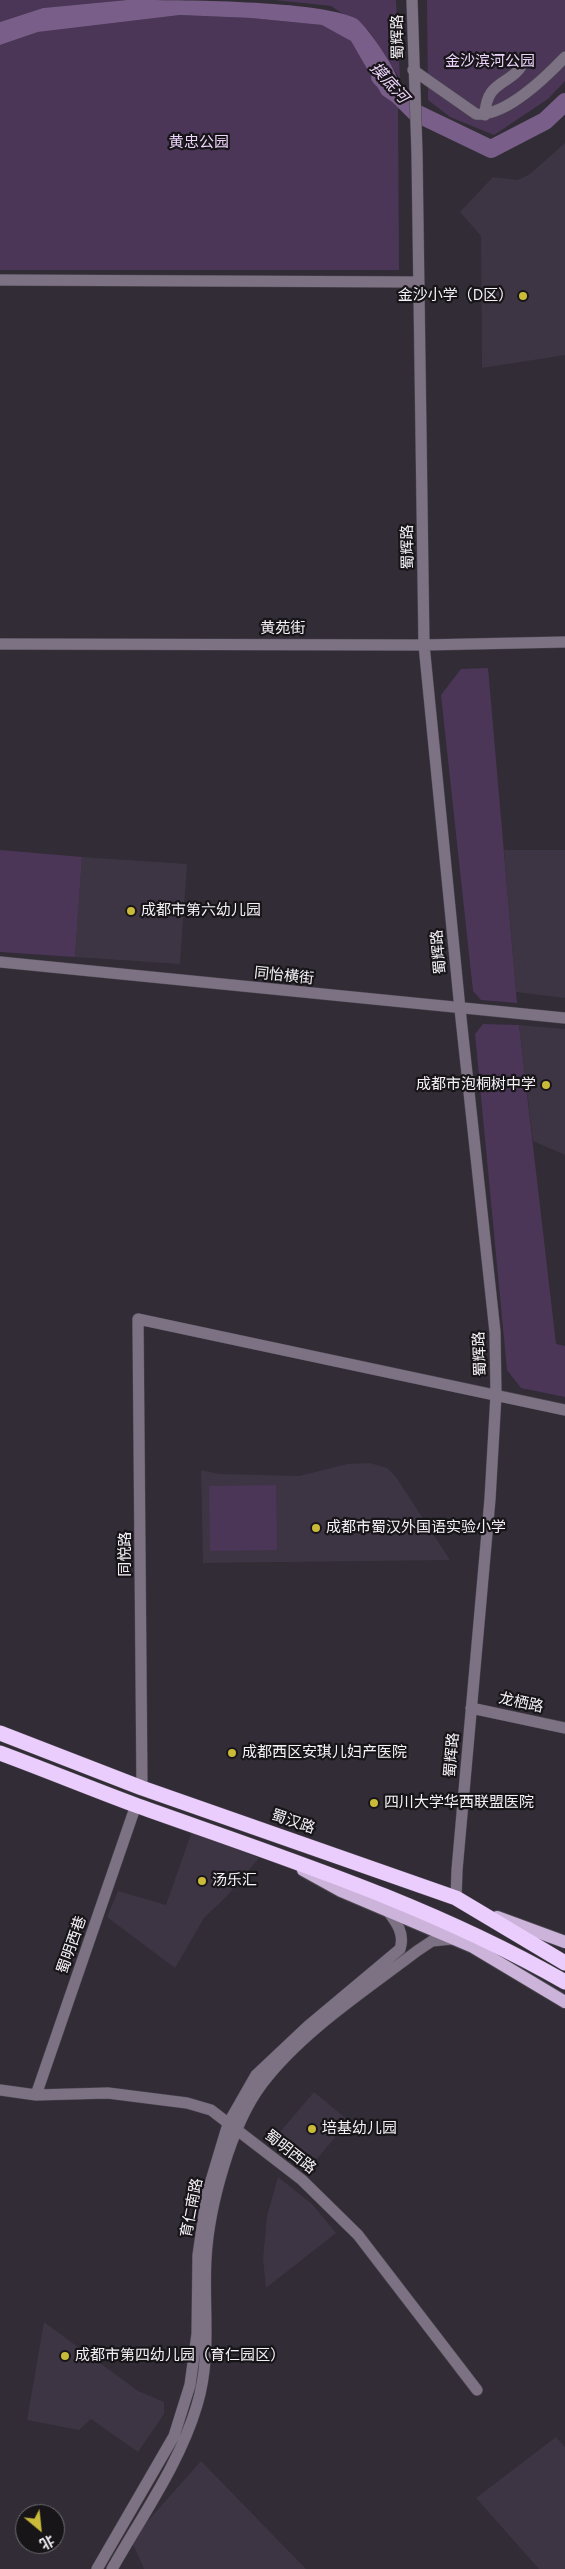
<!DOCTYPE html>
<html>
<head>
<meta charset="utf-8">
<style>
	body { margin:0 }
	#map { position:relative; width:565px; height:2569px; overflow:hidden; background:#312c35; font-family:Figtree,"Noto Sans SC",sans-serif }
	canvas { display:block }
	.north { position:absolute; left:15px; top:2504px; width:50px; height:50px; box-sizing:border-box; background:#181519; border:1px solid #706d72; border-radius:50%; rotate:152deg; font-size:14px; font-weight:700; line-height:20px; text-align:center; color:#f5f1f7 }
	.north::after { content:''; display:block; margin:auto; width:18px; height:22px; background:#c9ba3a; clip-path:polygon(50% 0,100% 100%,50% 72%,0 100%) }
</style>
</head>
<body>
<div id="map">
<canvas width="565" height="2569"></canvas>
<div class="north">北</div>
</div>
<script>
const c = document.querySelector('canvas').getContext('2d');
c.lineJoin = 'round';
function fill(path, color) {
  c.fillStyle = color;
  c.fill(path, 'evenodd');
}
function strokePath(path, color, width, dash) {
  c.strokeStyle = color;
  c.lineWidth = width;
  c.lineCap = dash ? 'butt' : 'round';
  c.setLineDash(dash || []);
  c.stroke(path);
}
function drawText(font, color, halo, rows, align = 'center') {
  c.font = font + ' Figtree,"Noto Sans SC",sans-serif';
  c.lineWidth = 4.5;
  c.setLineDash([]);
  c.textBaseline = 'middle';
  c.strokeStyle = halo;
  c.fillStyle = color;
  for (const [text, x, y, turn = 0] of rows) {
    c.save();
    c.translate(x, y);
    c.rotate((+turn || 0) * Math.PI / 180);
    c.textAlign = isNaN(turn) ? turn : align;
    if (halo) c.strokeText(text, 0, 0);
    c.fillText(text, 0, 0);
    c.restore();
  }
}
fill(new Path2D(`
	M 565,143 L 565,355 L 482,368 L 481,236 L 460,212 L 493,177 L 518,180 L 530,174 Z
	M 504,850 L 565,850 L 565,998 L 516,992 Z
	M 82,857 L 187,864 L 180,964 L 75,957 Z
	M 519,1025 L 565,1029 L 565,1155 L 533,1141 Z
	M 370,1463 L 387,1468 L 396,1477 L 450,1560 L 203,1563 L 201,1470 L 220,1474 L 299,1476 L 347,1464 Z
	M 192,1831 L 259,1858 L 227,1896 L 204,1918 L 175,1968 L 107,1917 L 118,1891 L 166,1905 Z
	M 314,2092 L 349,2121 L 310,2167 L 275,2138 Z
	M 278,2177 L 312,2204 L 336,2233 L 266,2288 L 263,2259 L 267,2216 Z
	M 44,2322 L 138,2391 L 164,2402 L 164,2414 L 138,2452 L 91,2419 L 79,2430 L 27,2420 Z
	M 556,2437 L 565,2447 L 565,2569 L 539,2569 L 476,2498 Z
	M 201,2461 L 306,2569 L 144,2569 L 131,2540 Z`), '#3d3543');
fill(new Path2D(`
	M 0,0 L 127,0 L 43,8 L 0,22 Z
	M 275,0 L 396,0 L 400,79 L 369,31 L 331,6 Z
	M 427,0 L 565,0 L 565,81 L 548,99 L 494,135 L 450,117 L 428,100 Z
	M 180,15 L 251,18 L 322,25 L 335,30 L 351,41 L 382,95 L 398,106 L 399,270 L 0,270 L 0,45 L 38,32 Z
	M 488,668 L 517,1003 L 481,1000 L 473,991 L 441,695 L 461,669 Z
	M 0,850 L 82,857 L 75,957 L 0,952 Z
	M 483,1024 L 519,1025 L 556,1344 L 565,1346 L 565,1397 L 521,1388 L 507,1370 L 475,1034 Z
	M 276,1485 L 277,1550 L 210,1551 L 209,1486 Z`), '#4b3658');
fill(new Path2D(`
	M 127,0 C 176,0 322,0 357,19 C 368,28 391,62 396,75 C 399,84 398,97 398,106 L 382,95 L 351,41 L 322,25 L 251,18 L 180,15 L 38,32 L 0,45 L 0,22 L 43,8 Z`), '#785e88');
strokePath(new Path2D(`
	M 380,77 L 416,113 L 491,149 L 545,121 L 565,102`), '#785e88', 18);
const minor = new Path2D(`
	M 412,0 L 417,153 L 424,645 L 460,1009 L 495,1332 L 496,1395 L 490,1499 L 457,1870 L 456,1898
	M 413,70 L 476,114 C 505,117 546,77 565,57
	M 485,115 C 486,78 513,86 524,61
	M 0,280 L 419,282
	M 0,644 L 424,645 L 565,642
	M 0,962 L 565,1018
	M 471,1708 L 565,1728
	M 142,1788 L 138,1319 L 565,1410
	M 0,2090 L 36,2095 L 108,2093 L 187,2103 L 211,2110 L 302,2180 L 358,2235 L 477,2390
	M 36,2095 L 136,1805
	M 97,2569 L 174,2436 L 190,2385 L 197,2334 L 198,2255 L 207,2194 L 228,2124 L 256,2075 L 308,2026 L 400,1949 C 405,1934 397,1923 387,1910
	M 112,2569 C 142,2516 180,2463 197,2405 C 212,2356 203,2307 206,2258 C 209,2206 231,2125 262,2084 C 301,2032 366,1990 417,1951 L 432,1941 L 452,1939`);
const major = new Path2D(`
	M 303,1870 L 341,1891 L 473,1947 L 565,2002
	M 497,1917 L 565,1942`);
const highway = new Path2D(`
	M 0,1733 L 142,1788 L 456,1898 L 565,1963
	M 0,1753 C 46,1770 92,1789 138,1806 C 284,1858 431,1905 565,1982`);
strokePath(minor, '#4c4850', 12);
strokePath(major, '#4c4850', 14);
strokePath(highway, '#4c4850', 16);
strokePath(minor, '#7d7184', 11);
strokePath(major, '#cbb3da', 12);
strokePath(highway, '#ebcdfd', 15);
for (const [x, y, r, color] of [
	[523,296,5,"#c9ba3a"],
	[131,911,5,"#c9ba3a"],
	[546,1085,5,"#c9ba3a"],
	[316,1528,5,"#c9ba3a"],
	[232,1753,5,"#c9ba3a"],
	[374,1803,5,"#c9ba3a"],
	[202,1881,5,"#c9ba3a"],
	[312,2129,5,"#c9ba3a"],
	[65,2356,5,"#c9ba3a"]
]) {
  const dot = new Path2D();
  dot.arc(x, y, r, 0, 2 * Math.PI);
  c.fillStyle = color;
  c.fill(dot);
  strokePath(dot, '#181519', 2);
}
drawText('15px', '#f5f1f7', '#181519', [
	["蜀辉路",398,37,-91],
	["蜀辉路",408,547,-91],
	["黄苑街",283,629],
	["蜀辉路",439,952,-95],
	["同怡横街",284,976,6],
	["蜀辉路",480,1354,-92],
	["同悦路",126,1554,-90],
	["龙栖路",521,1703,12],
	["蜀辉路",452,1755,-85],
	["蜀汉路",293,1822,19],
	["蜀明西巷",72,1945,-71],
	["蜀明西路",290,2152,38],
	["育仁南路",192,2208,-79]
]);
drawText('15px', '#edd4fd', '#181519', [
	["金沙滨河公园",490,62],
	["黄忠公园",199,143]
]);
drawText('15px', '#f5f1f7', '#181519', [
	["金沙小学（D区）",513,296,"right"],
	["成都市第六幼儿园",141,911],
	["成都市泡桐树中学",536,1085,"right"],
	["成都市蜀汉外国语实验小学",326,1528],
	["成都西区安琪儿妇产医院",242,1753],
	["四川大学华西联盟医院",384,1803],
	["汤乐汇",212,1881],
	["培基幼儿园",322,2129],
	["成都市第四幼儿园（育仁园区）",75,2356]
], 'left');
drawText('italic 16px', '#ebd2fa', '#181519', [
	["摸底河",389,83,48]
]);
</script>
</body>
</html>
